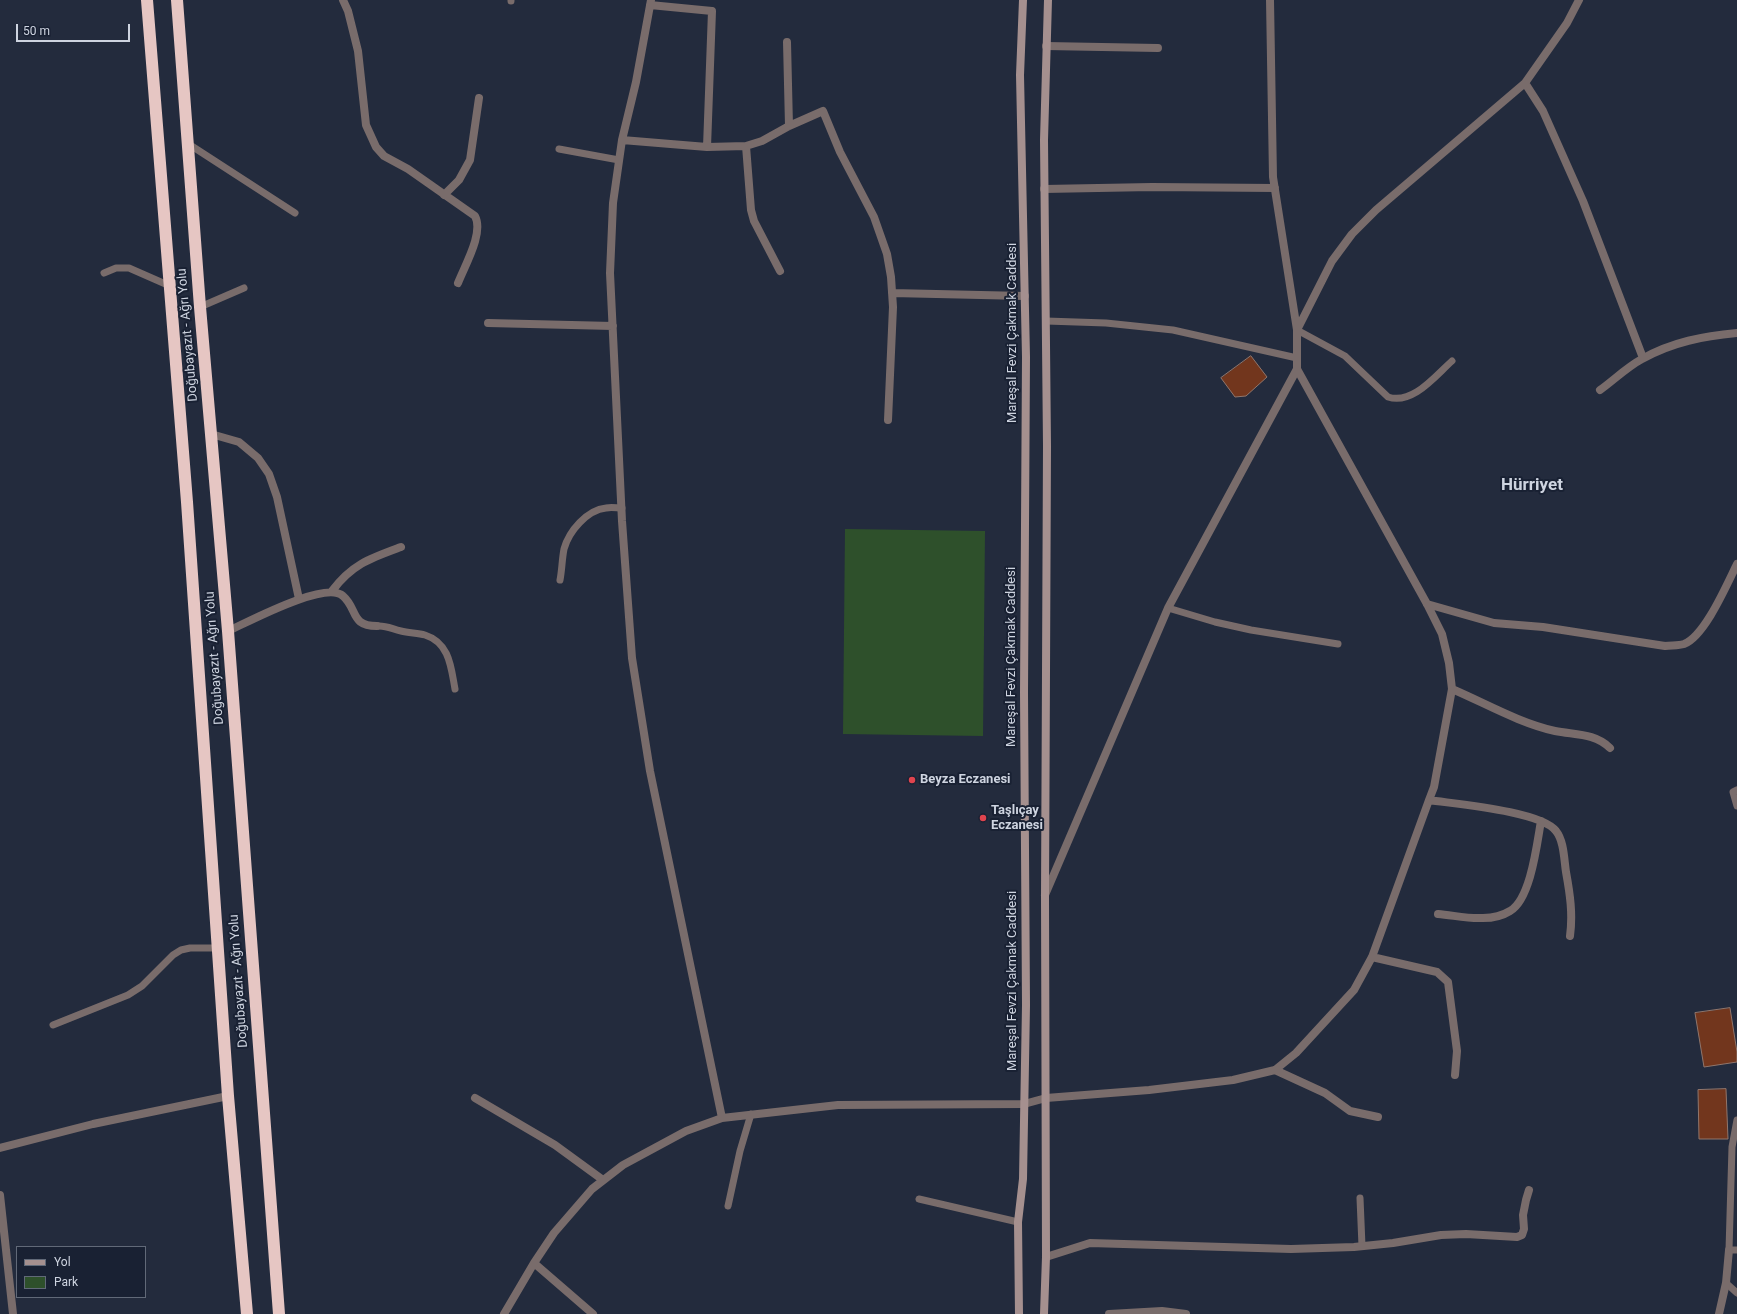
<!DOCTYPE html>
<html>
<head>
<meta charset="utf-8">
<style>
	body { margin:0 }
	#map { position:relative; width:1737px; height:1314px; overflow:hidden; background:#232b3d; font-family:Roboto,sans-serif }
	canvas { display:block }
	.legend { position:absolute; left:16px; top:1246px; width:130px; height:52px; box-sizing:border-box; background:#192133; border:1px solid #616978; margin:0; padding:5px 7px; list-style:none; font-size:12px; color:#ced4e0 }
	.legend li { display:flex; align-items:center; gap:8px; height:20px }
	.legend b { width:20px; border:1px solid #616978 }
	.scale { position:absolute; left:16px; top:24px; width:114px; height:18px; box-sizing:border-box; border:2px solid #ced4e0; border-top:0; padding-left:5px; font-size:12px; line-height:14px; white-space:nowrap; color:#ced4e0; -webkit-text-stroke:3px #192133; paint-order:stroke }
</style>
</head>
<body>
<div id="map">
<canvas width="1737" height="1314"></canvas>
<ul class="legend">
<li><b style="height:5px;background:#a5908f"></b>Yol</li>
<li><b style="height:11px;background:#2e502b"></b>Park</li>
</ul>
<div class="scale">50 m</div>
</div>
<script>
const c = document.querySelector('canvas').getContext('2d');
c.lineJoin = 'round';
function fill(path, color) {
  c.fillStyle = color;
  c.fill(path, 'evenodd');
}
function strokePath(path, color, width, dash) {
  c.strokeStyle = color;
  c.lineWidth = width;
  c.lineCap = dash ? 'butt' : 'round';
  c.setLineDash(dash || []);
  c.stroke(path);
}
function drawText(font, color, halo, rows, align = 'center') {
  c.font = font + ' Roboto,sans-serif';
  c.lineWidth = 4;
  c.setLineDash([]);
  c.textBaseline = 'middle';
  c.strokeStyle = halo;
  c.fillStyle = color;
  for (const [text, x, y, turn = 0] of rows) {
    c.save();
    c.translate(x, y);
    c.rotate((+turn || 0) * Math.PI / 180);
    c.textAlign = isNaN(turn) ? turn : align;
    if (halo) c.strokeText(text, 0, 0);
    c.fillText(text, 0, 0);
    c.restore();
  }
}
fill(new Path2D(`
	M 845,529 L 985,531 L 983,736 L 843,734 Z`), '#2e502b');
const building = new Path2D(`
	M 1251,356 L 1267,377 L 1246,396 L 1235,397 L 1221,378 Z
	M 1730,1008 L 1737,1052 L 1737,1062 L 1704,1067 L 1695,1013 Z
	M 1726,1089 L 1728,1139 L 1699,1139 L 1698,1090 Z`);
fill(building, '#72361d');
strokePath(building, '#90766c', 1);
strokePath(new Path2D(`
	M 511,1 L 511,0
	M 187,143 L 295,213
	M 559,149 L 619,160
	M 104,273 L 116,268 L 129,268 L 170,286
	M 200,307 L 244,288
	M 1046,321 L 1106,323 L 1173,330 L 1297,358
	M 1297,330 L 1345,356 L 1388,397 C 1413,405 1435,376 1452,361
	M 560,580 C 562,570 562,559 564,549 C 569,531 587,510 606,508 C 611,507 617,508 622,508
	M 1168,608 L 1215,622 L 1251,630 L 1338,644
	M 377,626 C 386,625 392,629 401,631 C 409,633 418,633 425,635 C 450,643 451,668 455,689
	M 1737,790 L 1733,792 L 1737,806
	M 53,1025 L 128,995 L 142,986 L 173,955 L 181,950 L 190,948 L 218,948
	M 1737,1120 L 1732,1147 L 1729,1250 L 1737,1250
	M 1360,1198 L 1362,1246
	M 919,1199 L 1018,1222
	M 728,1206 L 740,1151 L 751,1114
	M 1726,1283 L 1737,1293`), '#796c6b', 7);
strokePath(new Path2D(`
	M 343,0 L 348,11 L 358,51 L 366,125 L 376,147 L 384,156 L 408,169 L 475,216 C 484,233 465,265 458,283
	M 651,0 L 636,82 L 622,140 L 613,203 L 610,273 L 622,521 L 632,658 L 650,771 L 722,1118
	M 1270,0 L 1273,177 L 1297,330
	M 650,5 L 712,11 L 707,147
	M 787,42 L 789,126
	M 1046,46 L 1158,48
	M 1525,83 L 1543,111 L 1583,201 L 1643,358
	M 622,140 L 707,147 L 746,146 L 762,141 L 789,126 L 823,111 L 840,152 L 874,217 L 887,254 L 891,277 L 893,307 L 888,420
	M 746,146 L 751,210 L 754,221 L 780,271
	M 1044,189 L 1152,187 L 1275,188
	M 444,195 L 459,180 L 470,160 L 479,98
	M 892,293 L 1025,296
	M 488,323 L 613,326
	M 1600,390 C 1614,380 1627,367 1642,359 C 1672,342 1704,336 1737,333
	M 211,434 L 239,442 L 258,458 L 269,474 L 277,497 L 299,599
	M 332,591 C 352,564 371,558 401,547
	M 1427,604 L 1494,623 L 1543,627 L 1665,646 C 1671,645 1678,646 1684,644 C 1705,636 1727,584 1737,564
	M 228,631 C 248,622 326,580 343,596 C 358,609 350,626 377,626
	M 1452,689 C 1485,703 1519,723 1555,731 C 1575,735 1595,733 1610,748
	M 1429,800 C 1455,804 1541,811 1556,831 C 1564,841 1564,859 1566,872 C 1570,894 1573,914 1570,936
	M 1045,895 L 1168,608 L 1297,369 L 1297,330 L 1332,261 L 1352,234 L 1376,210 L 1525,83 L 1567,23 L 1579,0
	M 1438,914 C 1452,915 1468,919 1483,918 C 1492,918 1502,916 1510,911 C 1531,899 1537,843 1541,821
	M 1372,957 L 1437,972 L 1448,982 L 1457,1051 L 1455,1075
	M 1275,1070 L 1325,1093 L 1350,1111 L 1378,1117
	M 475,1098 L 555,1145 L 603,1180
	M 0,1148 L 93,1124 L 228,1096
	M 0,1195 L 13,1314
	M 1046,1257 L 1090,1243 L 1291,1249 L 1354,1247 L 1393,1243 L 1441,1235 L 1466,1234 L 1517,1237 L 1522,1235 L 1524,1229 L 1523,1215 L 1526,1200 L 1529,1190
	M 534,1263 L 593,1314
	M 504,1314 L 534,1263 L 554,1233 L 592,1189 L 623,1165 L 686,1131 L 722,1118 L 838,1105 L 1024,1104 L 1046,1098 L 1149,1090 L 1233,1080 L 1275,1070 L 1296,1053 L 1354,990 L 1372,957 L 1429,800 L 1434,787 L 1452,689 L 1449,663 L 1442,634 L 1427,604 L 1297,369
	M 1109,1314 L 1162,1311 L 1186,1314
	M 1719,1314 L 1726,1283 L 1729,1250`), '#796c6b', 8);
strokePath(new Path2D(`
	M 1019,1314 L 1018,1222 L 1023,1179 L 1026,1005 L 1024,692 L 1026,357 L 1020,75 L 1023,0
	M 1044,1314 L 1046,1257 L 1045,895 L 1047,446 L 1044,140 L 1048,0`), '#a5908f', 8);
strokePath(new Path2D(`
	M 147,0 L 187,502 L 228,1096 L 247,1314
	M 177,0 L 200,307 L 228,631 L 279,1314`), '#e6c6c3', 12);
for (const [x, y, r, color] of [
	[912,780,4,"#e0444e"],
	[983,818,4,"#e0444e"]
]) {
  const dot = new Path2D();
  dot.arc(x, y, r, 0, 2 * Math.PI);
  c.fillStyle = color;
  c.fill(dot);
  strokePath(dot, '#192133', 1.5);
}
drawText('13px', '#ced4e0', '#192133', [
	["Mareşal Fevzi Çakmak Caddesi",1013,333,-90],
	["Doğubayazıt - Ağrı Yolu",188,335,-95],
	["Mareşal Fevzi Çakmak Caddesi",1012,657,-90],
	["Doğubayazıt - Ağrı Yolu",215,658,-94],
	["Doğubayazıt - Ağrı Yolu",239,981,-94],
	["Mareşal Fevzi Çakmak Caddesi",1013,981,-90]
]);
drawText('bold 13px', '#ced4e0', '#192133', [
	["Beyza Eczanesi",920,780],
	["Taşlıçay",991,811],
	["Eczanesi",991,826]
], 'left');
drawText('bold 17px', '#ced4e0', '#192133', [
	["Hürriyet",1532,486]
]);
</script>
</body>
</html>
